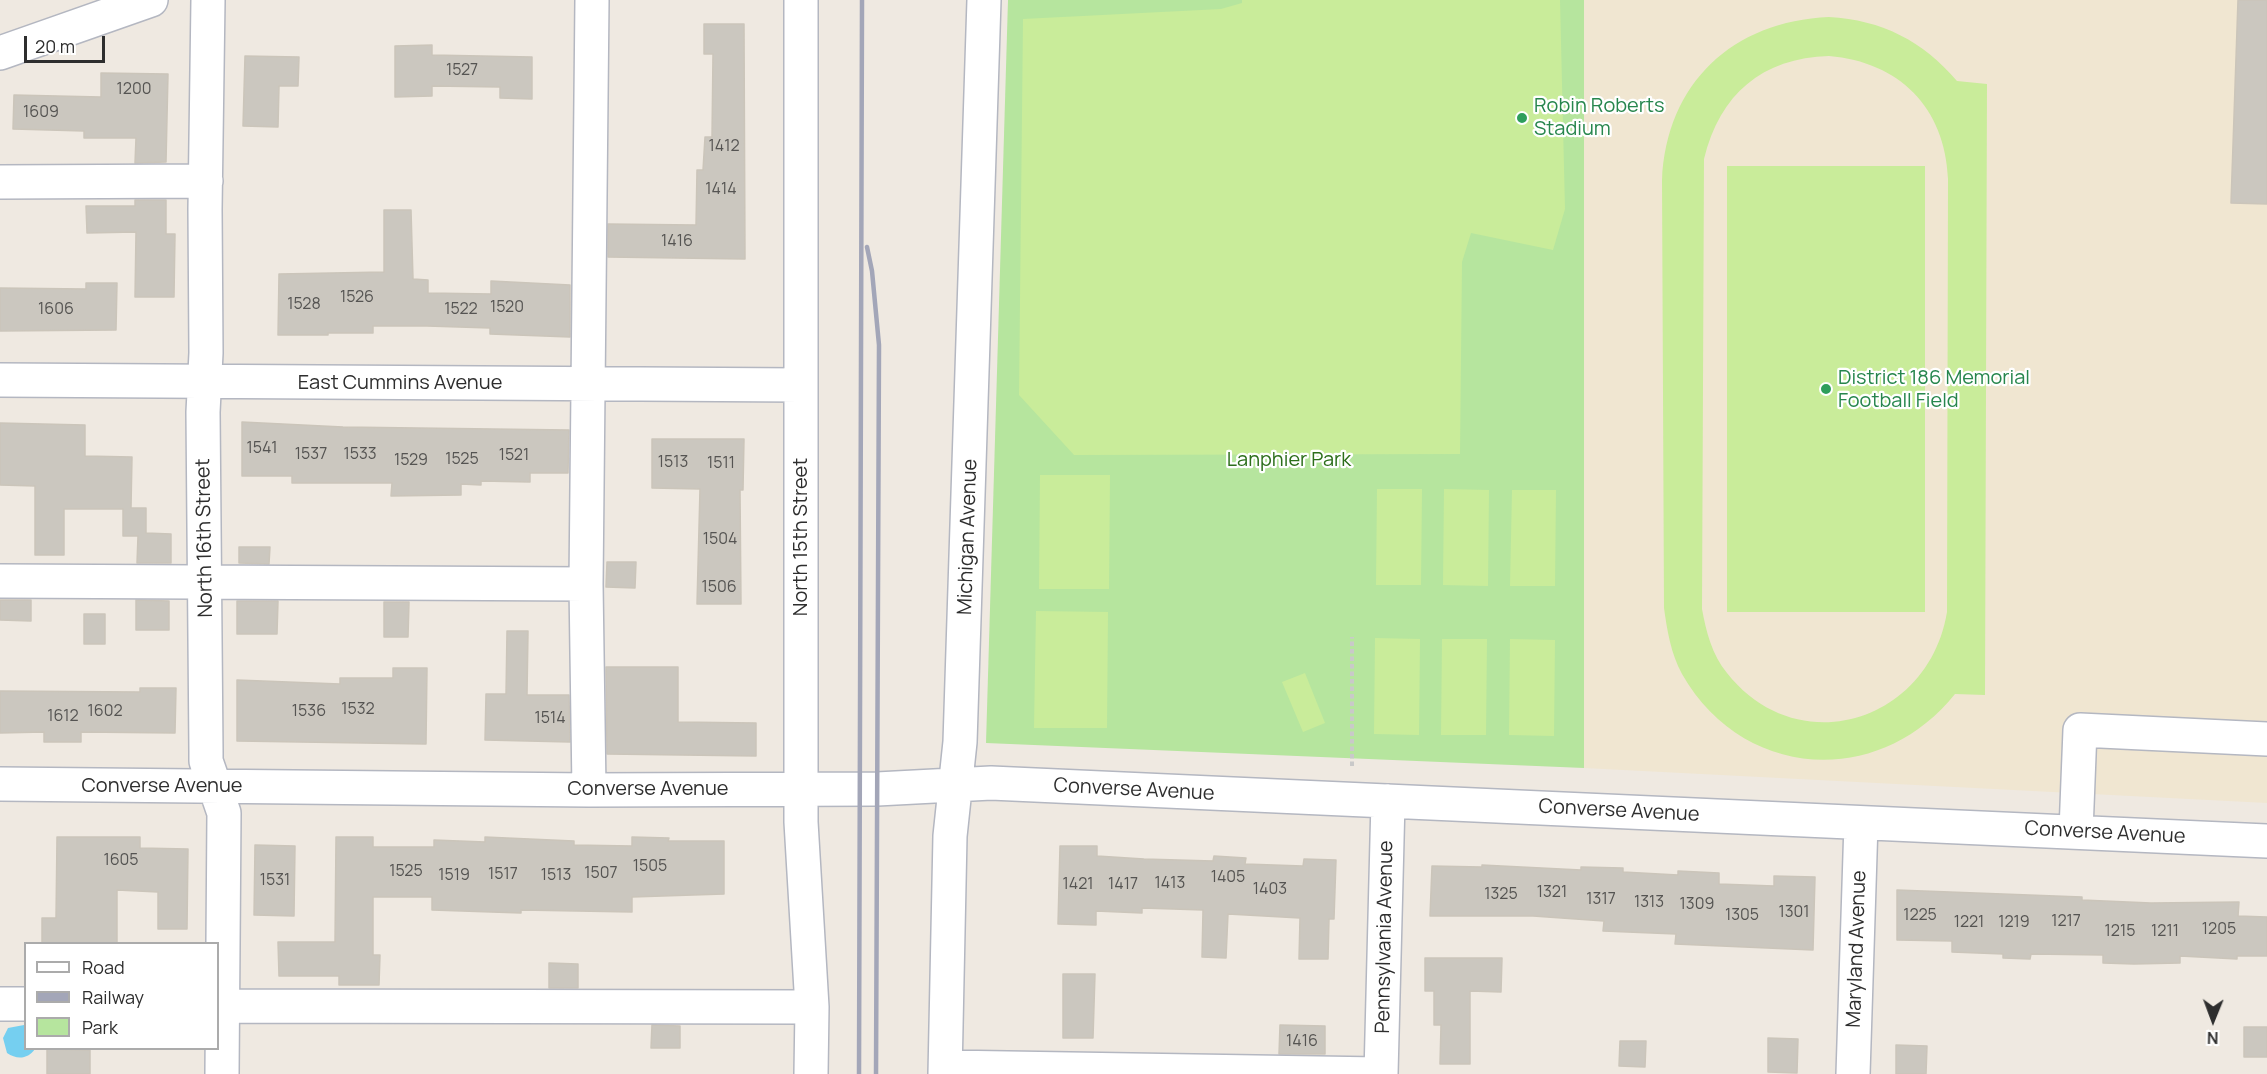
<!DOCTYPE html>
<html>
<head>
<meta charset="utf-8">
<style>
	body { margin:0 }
	#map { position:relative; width:2267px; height:1074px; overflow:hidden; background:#efe9e1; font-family:Manrope,sans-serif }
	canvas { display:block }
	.legend { position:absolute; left:24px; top:942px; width:195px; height:108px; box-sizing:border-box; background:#fff; border:2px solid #ababab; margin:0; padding:8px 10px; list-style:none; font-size:18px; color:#2e2e2e }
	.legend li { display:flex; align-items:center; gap:12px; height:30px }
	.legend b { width:30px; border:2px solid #ababab }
	.north { position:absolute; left:2183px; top:990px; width:60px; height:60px; -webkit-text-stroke:4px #fff; paint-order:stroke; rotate:181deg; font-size:16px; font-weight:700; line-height:24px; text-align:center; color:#2e2e2e }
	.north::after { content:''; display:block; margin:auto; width:21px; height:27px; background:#2e2e2e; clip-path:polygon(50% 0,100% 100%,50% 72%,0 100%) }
	.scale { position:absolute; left:24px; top:36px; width:81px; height:27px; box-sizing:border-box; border:3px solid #2e2e2e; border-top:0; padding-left:8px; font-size:18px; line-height:21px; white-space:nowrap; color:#2e2e2e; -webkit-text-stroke:4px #fff; paint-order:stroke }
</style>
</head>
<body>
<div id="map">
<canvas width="2267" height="1074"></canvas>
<ul class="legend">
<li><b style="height:8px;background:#fff"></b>Road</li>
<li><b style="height:8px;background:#a3a6b8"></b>Railway</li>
<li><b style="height:16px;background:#b6e59e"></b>Park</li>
</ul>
<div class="north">N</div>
<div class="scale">20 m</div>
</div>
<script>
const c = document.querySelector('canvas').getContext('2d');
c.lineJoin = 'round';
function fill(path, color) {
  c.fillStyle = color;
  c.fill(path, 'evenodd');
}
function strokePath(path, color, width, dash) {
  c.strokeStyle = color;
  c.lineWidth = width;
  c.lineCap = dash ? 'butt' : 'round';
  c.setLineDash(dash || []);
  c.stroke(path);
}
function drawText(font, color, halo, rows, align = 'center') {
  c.font = font + ' Manrope,sans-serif';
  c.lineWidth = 4.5;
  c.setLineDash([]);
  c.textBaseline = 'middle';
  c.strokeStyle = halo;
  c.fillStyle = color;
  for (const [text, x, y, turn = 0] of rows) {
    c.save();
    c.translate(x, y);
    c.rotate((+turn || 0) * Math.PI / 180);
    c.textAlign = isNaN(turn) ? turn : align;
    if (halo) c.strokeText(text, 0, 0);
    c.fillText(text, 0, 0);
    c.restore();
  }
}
fill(new Path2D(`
	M 1584,0 L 2267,0 L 2267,803 L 1584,768 Z`), '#f0e6d1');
fill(new Path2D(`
	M 1008,0 L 1584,0 L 1584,768 L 986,743 Z`), '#b6e59e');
fill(new Path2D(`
	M 1242,0 L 1560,0 L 1565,209 L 1553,250 L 1471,233 L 1462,262 L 1460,454 L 1074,455 L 1019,395 L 1023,19 L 1221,9 L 1242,3 Z
	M 1829,17 C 1882,20 1923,41 1957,81 L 1987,84 L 1985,695 L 1955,694 C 1879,789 1742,780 1682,674 C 1671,654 1667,630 1664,608 L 1662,181 C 1666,83 1733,21 1829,17 ZM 1829,56 C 1899,62 1945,107 1948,179 L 1947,612 C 1929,722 1798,763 1727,673 C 1712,655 1706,631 1702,609 L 1704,159 C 1720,94 1762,58 1829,56 Z
	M 1727,166 L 1925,166 L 1925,612 L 1727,612 Z
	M 1040,475 L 1110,475 L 1109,589 L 1039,589 Z
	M 1377,489 L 1422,489 L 1421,585 L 1376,585 Z
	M 1444,489 L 1489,490 L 1488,586 L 1443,585 Z
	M 1512,490 L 1556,490 L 1555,586 L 1510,586 Z
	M 1036,611 L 1108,612 L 1107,728 L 1034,728 Z
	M 1375,638 L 1420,639 L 1419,735 L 1374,734 Z
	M 1442,639 L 1487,639 L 1486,735 L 1441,735 Z
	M 1510,639 L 1555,640 L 1554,736 L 1509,735 Z
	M 1305,673 L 1325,723 L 1303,732 L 1282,682 Z`), '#c9ec9a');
fill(new Path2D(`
	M 24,1025 L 26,1048 L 35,1049 C 28,1059 17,1060 7,1053 L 3,1038 L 8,1028 Z`), '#75cff0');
const building = new Path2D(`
	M 2238,0 L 2267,0 L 2267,204 L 2231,203 Z
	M 704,24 L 744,24 L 745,259 L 608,257 L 608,224 L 696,225 L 697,170 L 703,170 L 705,137 L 712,137 L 713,54 L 704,54 Z
	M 432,45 L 432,55 L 532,57 L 532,99 L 500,98 L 500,87 L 432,86 L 432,96 L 395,97 L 395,46 Z
	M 245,56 L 299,57 L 298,86 L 279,86 L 278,127 L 243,126 Z
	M 101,73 L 168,74 L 166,162 L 135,163 L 136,138 L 84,138 L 84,131 L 13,129 L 14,95 L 101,97 Z
	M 135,200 L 166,200 L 166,234 L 175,234 L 174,297 L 135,297 L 136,232 L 87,233 L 86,206 L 135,206 Z
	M 384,210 L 411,210 L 413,279 L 428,280 L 428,293 L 491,294 L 491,281 L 570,285 L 570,337 L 490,334 L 490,328 L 427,326 L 373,326 L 373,333 L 328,333 L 328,335 L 278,335 L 279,274 L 384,272 Z
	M 86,283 L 117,283 L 116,330 L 0,331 L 0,288 L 86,289 Z
	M 242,422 L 343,427 L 569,430 L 568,473 L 530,473 L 530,482 L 481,481 L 481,485 L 461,484 L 461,495 L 391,496 L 392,483 L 292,483 L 292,476 L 242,476 Z
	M 0,423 L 85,425 L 85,456 L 132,457 L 131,508 L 146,508 L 146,533 L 171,534 L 171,563 L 137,563 L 138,536 L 123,536 L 123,509 L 64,509 L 64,555 L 35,555 L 35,486 L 0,485 Z
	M 652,439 L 744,439 L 743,490 L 740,490 L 741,604 L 697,604 L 700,489 L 652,488 Z
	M 239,547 L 270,547 L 269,564 L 239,563 Z
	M 607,562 L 636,562 L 635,588 L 606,587 Z
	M 0,600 L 31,600 L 31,621 L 0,620 Z
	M 136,600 L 169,601 L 169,630 L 136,630 Z
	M 237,601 L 278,601 L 277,634 L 237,634 Z
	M 384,602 L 409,602 L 408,637 L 384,637 Z
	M 84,614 L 105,614 L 105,644 L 84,644 Z
	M 507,631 L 528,631 L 527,695 L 569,695 L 570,742 L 485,740 L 486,694 L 506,694 Z
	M 606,667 L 678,667 L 678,722 L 756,723 L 756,756 L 607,754 Z
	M 393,668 L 427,668 L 426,744 L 237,741 L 237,680 L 340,684 L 340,678 L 393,678 Z
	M 140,688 L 176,688 L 175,733 L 81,732 L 81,742 L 44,742 L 44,732 L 0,733 L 0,691 L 140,692 Z
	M 57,837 L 140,837 L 140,848 L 188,849 L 187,929 L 158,929 L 158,892 L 117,890 L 117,943 L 42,944 L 42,918 L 56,918 Z
	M 336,837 L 373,837 L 373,847 L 434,847 L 434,840 L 485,842 L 485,837 L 574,841 L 574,845 L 632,846 L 632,837 L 669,838 L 668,841 L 724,841 L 724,894 L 632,897 L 632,912 L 521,910 L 521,913 L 432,910 L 432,897 L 373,897 L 373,955 L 380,955 L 379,985 L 339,985 L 339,976 L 279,976 L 278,942 L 335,942 Z
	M 255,845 L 295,846 L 294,916 L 254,915 Z
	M 1060,846 L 1097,846 L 1097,856 L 1144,859 L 1213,861 L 1214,856 L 1246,858 L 1245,864 L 1303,866 L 1304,859 L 1336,860 L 1334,919 L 1329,919 L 1328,959 L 1299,959 L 1300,918 L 1228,914 L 1226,958 L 1202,957 L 1203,910 L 1142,908 L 1142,913 L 1096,911 L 1096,925 L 1058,924 Z
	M 1482,865 L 1581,870 L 1581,867 L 1623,868 L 1623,872 L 1678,875 L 1678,871 L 1719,873 L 1719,884 L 1774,886 L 1774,876 L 1815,877 L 1813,950 L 1675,944 L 1676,934 L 1603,931 L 1604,921 L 1533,916 L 1430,916 L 1432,866 L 1482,867 Z
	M 1897,890 L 2082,897 L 2082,900 L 2151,903 L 2239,902 L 2238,916 L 2267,917 L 2267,956 L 2237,956 L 2237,959 L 2180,956 L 2180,963 L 2134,964 L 2103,963 L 2103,955 L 2031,954 L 2030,959 L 2003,958 L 2003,954 L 1952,952 L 1952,941 L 1897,940 Z
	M 1425,958 L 1502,958 L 1501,992 L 1470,991 L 1470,1064 L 1440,1064 L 1441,1025 L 1434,1025 L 1434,991 L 1425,991 Z
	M 549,963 L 578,964 L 578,988 L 549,988 Z
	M 1063,974 L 1095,974 L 1093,1038 L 1063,1038 Z
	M 652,1025 L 680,1026 L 680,1048 L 651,1048 Z
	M 1280,1025 L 1325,1026 L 1325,1054 L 1279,1054 Z
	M 2244,1027 L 2267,1027 L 2267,1057 L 2244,1057 Z
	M 1768,1038 L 1798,1039 L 1797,1073 L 1768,1072 Z
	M 1620,1041 L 1646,1041 L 1645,1067 L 1619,1066 Z
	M 1896,1045 L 1927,1046 L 1926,1074 L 1896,1074 Z
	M 47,1049 L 90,1050 L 90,1074 L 47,1074 Z`);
fill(building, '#cbc7bf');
strokePath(building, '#cbc5ba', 1.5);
const minor = new Path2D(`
	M 208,0 L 205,209 L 206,353 L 203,412 L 206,752 L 206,761 L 224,813 L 222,1074
	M 801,0 L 801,822 L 812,1007 L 811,1074
	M 0,53 L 151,0
	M 0,182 L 206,181
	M 0,380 L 800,385
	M 0,581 L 586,584
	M 0,784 L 589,790 L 877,789 L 991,783 L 2267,841
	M 589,790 L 586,584 L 592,0
	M 2076,831 L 2080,730 L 2267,739
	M 0,1004 L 26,1004
	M 218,1006 L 812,1007
	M 946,1067 L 1379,1074
	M 945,1074 L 950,836 L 960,742 L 984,0
	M 1381,1074 L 1388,801
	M 1853,1074 L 1861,823`);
strokePath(minor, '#b4b7c1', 36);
strokePath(new Path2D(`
	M 1352,766 L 1352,637`), '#c9c9c9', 4, [4.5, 3]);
strokePath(minor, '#fff', 33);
strokePath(new Path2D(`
	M 867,247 L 872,271 L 879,345 L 876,1074
	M 859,1074 L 862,0`), '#a3a6b8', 4.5);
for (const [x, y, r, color] of [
	[1522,118,6,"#2e9e5b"],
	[1826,389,6,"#2e9e5b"]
]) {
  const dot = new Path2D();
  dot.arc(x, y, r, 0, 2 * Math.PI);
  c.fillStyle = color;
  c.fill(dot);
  strokePath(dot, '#fff', 2);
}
drawText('16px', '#555452', null, [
	["1527",462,71],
	["1200",134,90],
	["1609",41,113],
	["1412",724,147],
	["1414",721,190],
	["1416",677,242],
	["1526",357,298],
	["1528",304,305],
	["1520",507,308],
	["1606",56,310],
	["1522",461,310],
	["1541",262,449],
	["1537",311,455],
	["1533",360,455],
	["1521",514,456],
	["1525",462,460],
	["1529",411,461],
	["1513",673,463],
	["1511",721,464],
	["1504",720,540],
	["1506",719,588],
	["1532",358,710],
	["1602",105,712],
	["1536",309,712],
	["1612",63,717],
	["1514",550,719],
	["1605",121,861],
	["1505",650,867],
	["1525",406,872],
	["1507",601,874],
	["1517",503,875],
	["1519",454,876],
	["1513",556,876],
	["1405",1228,878],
	["1531",275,881],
	["1413",1170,884],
	["1421",1078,885],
	["1417",1123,885],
	["1403",1270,890],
	["1321",1552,893],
	["1325",1501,895],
	["1317",1601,900],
	["1313",1649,903],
	["1309",1697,905],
	["1301",1794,913],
	["1305",1742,916],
	["1225",1920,916],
	["1217",2066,922],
	["1221",1969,923],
	["1219",2014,923],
	["1205",2219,930],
	["1215",2120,932],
	["1211",2165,932],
	["1416",1302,1042]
]);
drawText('20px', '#27864d', '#fff', [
	["Robin Roberts",1534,106],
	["Stadium",1534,129],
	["District 186 Memorial",1838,378],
	["Football Field",1838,401]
], 'left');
drawText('20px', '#2e2e2e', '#fff', [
	["East Cummins Avenue",400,383],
	["North 15th Street",801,537,-90],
	["Michigan Avenue",968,537,-88],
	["North 16th Street",205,538,-91],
	["Converse Avenue",162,786],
	["Converse Avenue",648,789],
	["Converse Avenue",1134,790,3],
	["Converse Avenue",1619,811,3],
	["Converse Avenue",2105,833,3],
	["Pennsylvania Avenue",1385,937,-89],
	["Maryland Avenue",1857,949,-88]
]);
drawText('20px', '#2c6e1b', '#fff', [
	["Lanphier Park",1289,460]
]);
</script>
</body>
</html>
